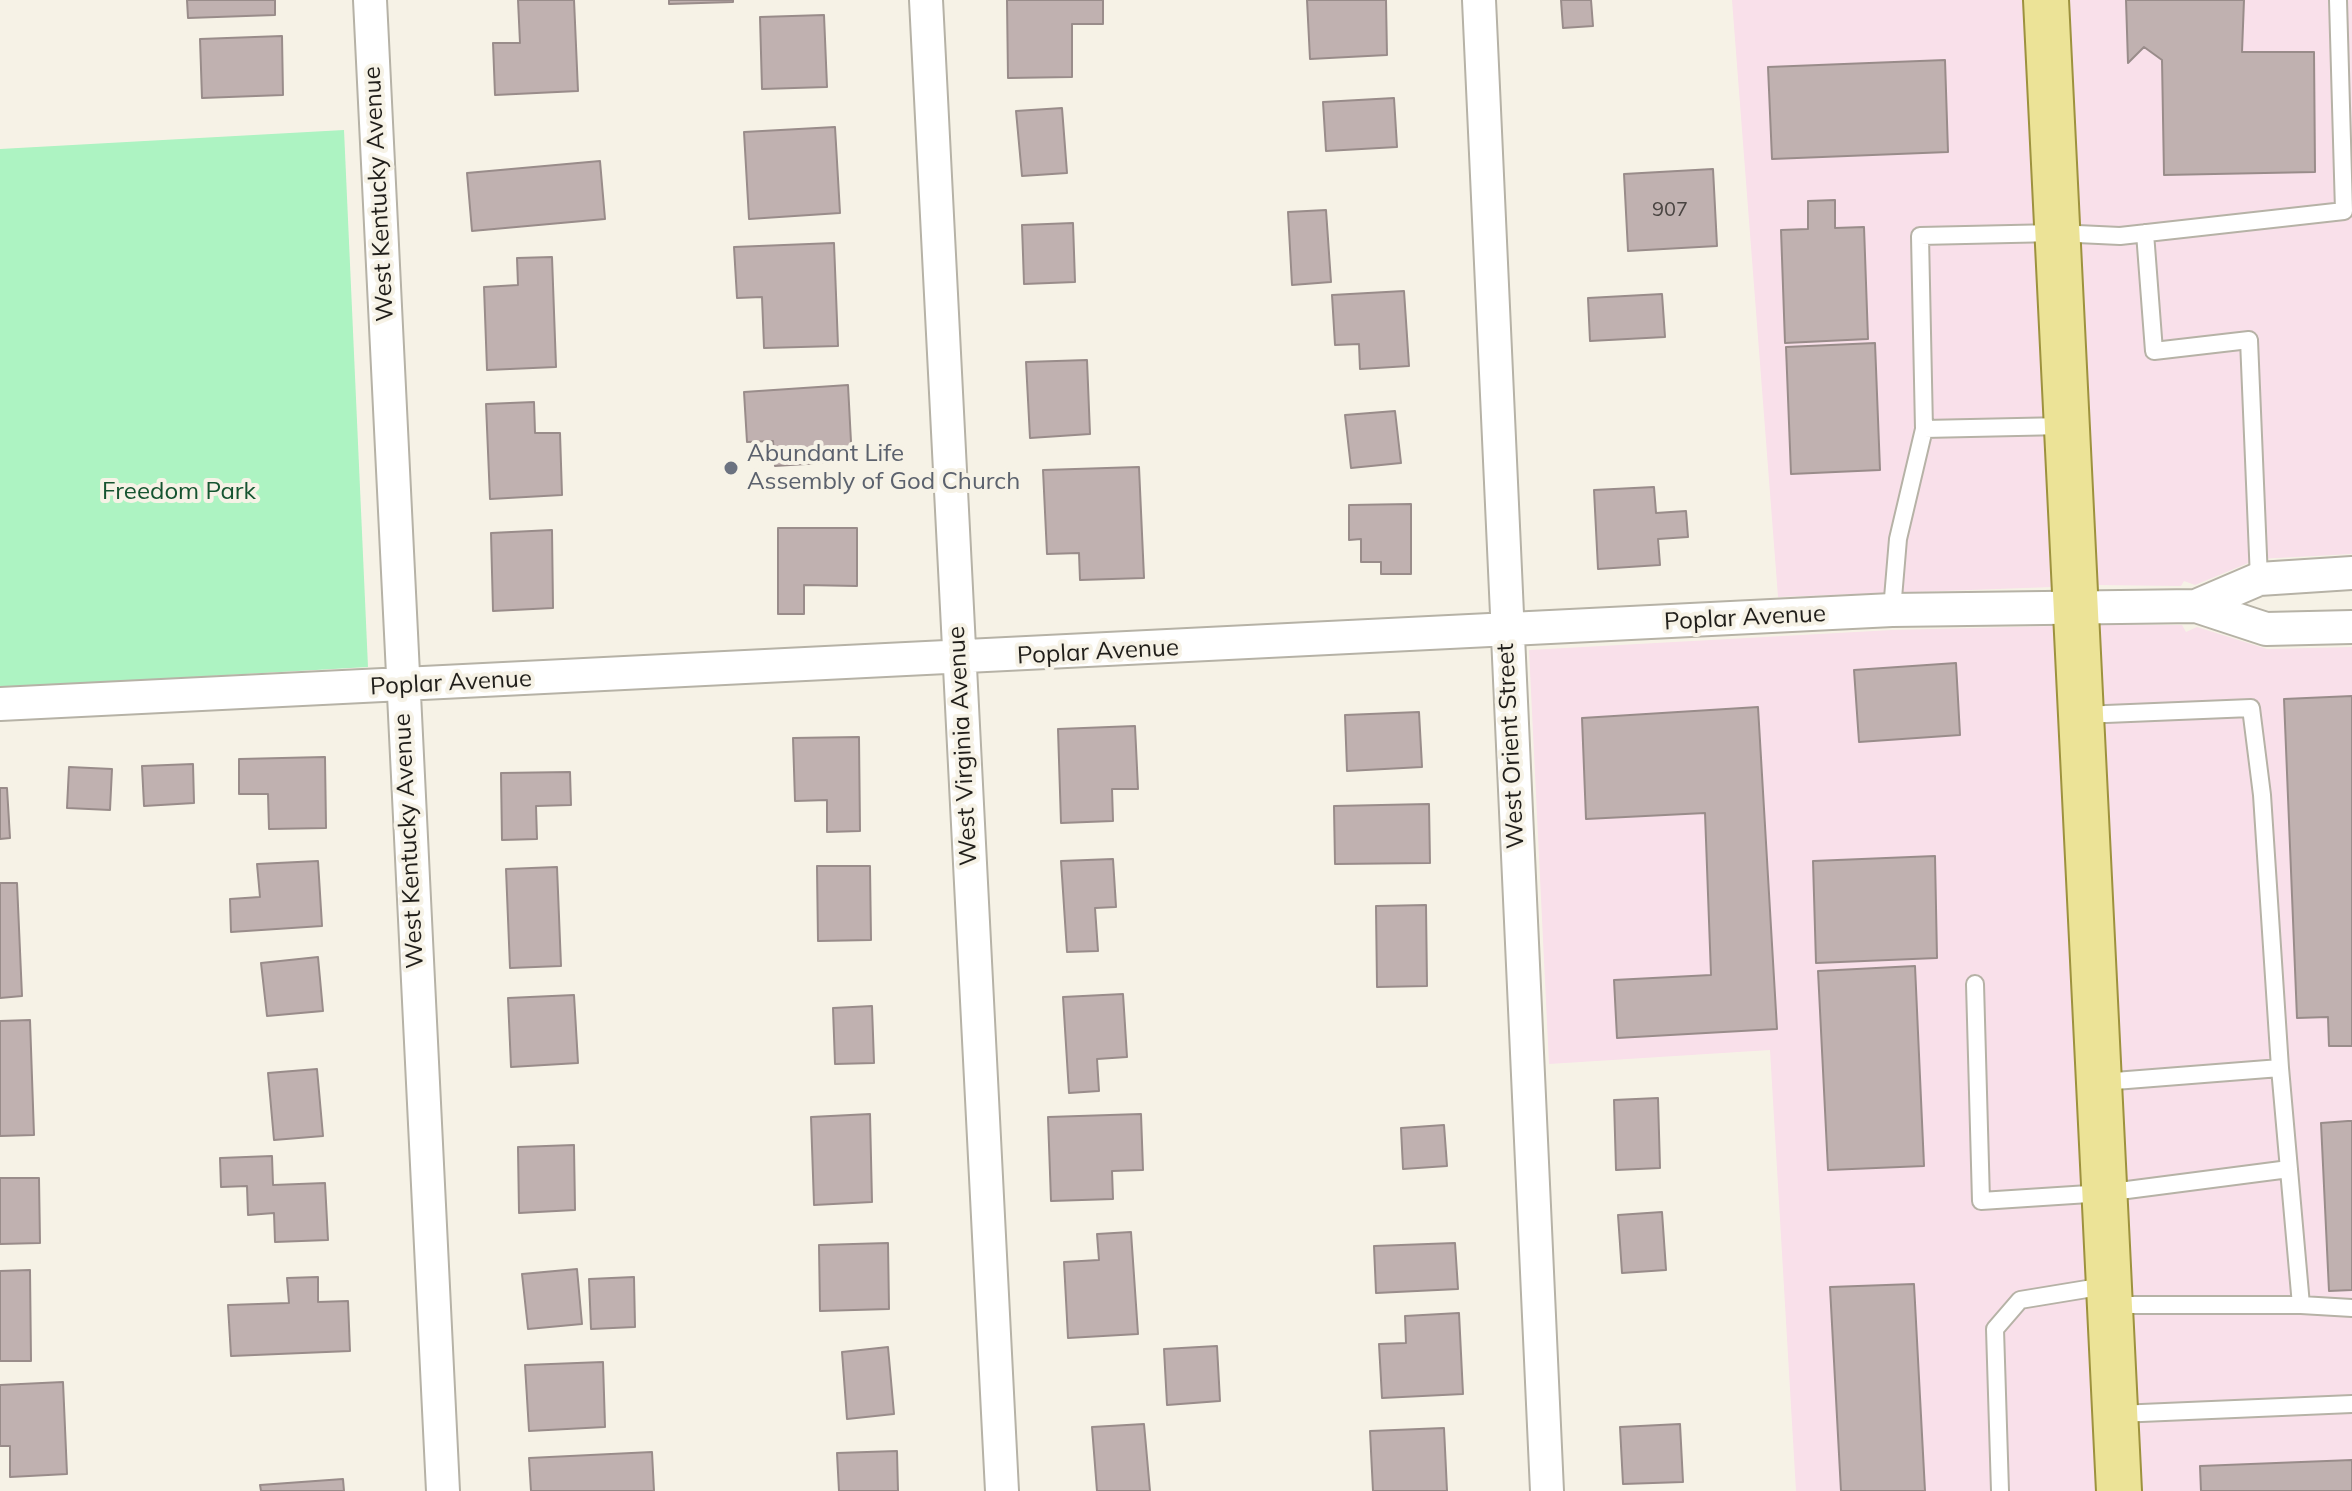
<!DOCTYPE html>
<html>
<head>
<meta charset="utf-8">
<style>
	body { margin:0 }
	canvas { display:block; background:#f6f2e6 }
</style>
</head>
<body>
<canvas width="2352" height="1491"></canvas>
<script>
const c = document.querySelector('canvas').getContext('2d');
c.lineJoin = 'round';
function fill(path, color) {
  c.fillStyle = color;
  c.fill(path, 'evenodd');
}
function strokePath(path, color, width, dash) {
  c.strokeStyle = color;
  c.lineWidth = width;
  c.lineCap = dash ? 'butt' : 'round';
  c.setLineDash(dash || []);
  c.stroke(path);
}
function drawText(font, color, halo, rows, align = 'center') {
  c.font = font + ' Mulish,sans-serif';
  c.lineWidth = 8;
  c.setLineDash([]);
  c.textBaseline = 'middle';
  c.strokeStyle = halo;
  c.fillStyle = color;
  for (const [text, x, y, turn = 0] of rows) {
    c.save();
    c.translate(x, y);
    c.rotate((+turn || 0) * Math.PI / 180);
    c.textAlign = isNaN(turn) ? turn : align;
    if (halo) c.strokeText(text, 0, 0);
    c.fillText(text, 0, 0);
    c.restore();
  }
}
fill(new Path2D(`
	M 1732,0 L 2024,0 L 2052,587 L 1778,597 Z
	M 2068,0 L 2352,0 L 2352,554 L 2258,559 L 2195,585 L 2184,581 L 2181,586 L 2096,585 Z
	M 2098,625 L 2182,625 L 2186,632 L 2197,627 L 2267,649 L 2352,647 L 2352,1491 L 2141,1491 Z
	M 2054,626 L 2097,1491 L 1796,1491 L 1770,1050 L 1549,1064 L 1529,650 L 1892,630 Z`), '#f9e0ea');
fill(new Path2D(`
	M 344,130 L 368,667 L 0,688 L 0,149 Z`), '#adf3c2');
const building = new Path2D(`
	M 187,0 L 275,0 L 275,15 L 188,18 Z
	M 518,0 L 574,0 L 578,91 L 495,95 L 493,43 L 520,43 Z
	M 669,0 L 733,0 L 733,2 L 669,4 Z
	M 1007,0 L 1103,0 L 1103,24 L 1072,24 L 1072,77 L 1008,78 Z
	M 1307,0 L 1386,0 L 1387,55 L 1310,59 Z
	M 1561,0 L 1591,0 L 1593,26 L 1563,28 Z
	M 2126,0 L 2244,0 L 2242,52 L 2314,52 L 2315,172 L 2164,175 L 2162,60 L 2144,47 L 2128,63 Z
	M 824,15 L 827,87 L 762,89 L 760,17 Z
	M 282,36 L 283,95 L 202,98 L 200,39 Z
	M 1945,60 L 1948,152 L 1772,159 L 1768,67 Z
	M 1394,98 L 1397,147 L 1326,151 L 1323,102 Z
	M 1062,108 L 1067,173 L 1022,176 L 1016,111 Z
	M 835,127 L 840,213 L 749,219 L 744,132 Z
	M 600,161 L 605,219 L 472,231 L 467,173 Z
	M 1713,169 L 1717,246 L 1628,251 L 1624,174 Z
	M 1835,200 L 1835,228 L 1864,227 L 1868,339 L 1785,343 L 1781,230 L 1808,229 L 1808,201 Z
	M 1326,210 L 1331,282 L 1292,285 L 1288,212 Z
	M 1073,223 L 1075,282 L 1024,284 L 1022,225 Z
	M 834,243 L 838,346 L 764,348 L 762,297 L 737,298 L 734,247 Z
	M 552,257 L 556,367 L 487,370 L 484,287 L 518,285 L 517,258 Z
	M 1404,291 L 1409,366 L 1360,369 L 1359,344 L 1335,345 L 1332,295 Z
	M 1662,294 L 1665,337 L 1590,341 L 1588,298 Z
	M 1875,343 L 1880,470 L 1791,474 L 1786,347 Z
	M 1087,360 L 1090,434 L 1030,438 L 1026,362 Z
	M 848,385 L 852,461 L 775,466 L 773,441 L 747,442 L 744,392 Z
	M 534,402 L 535,433 L 560,433 L 562,495 L 490,499 L 486,404 Z
	M 1395,411 L 1401,463 L 1351,468 L 1345,415 Z
	M 1139,467 L 1144,578 L 1080,580 L 1079,553 L 1047,554 L 1043,470 Z
	M 1654,487 L 1656,513 L 1686,511 L 1688,537 L 1658,539 L 1660,565 L 1598,569 L 1594,490 Z
	M 1411,504 L 1411,574 L 1381,574 L 1381,562 L 1361,562 L 1361,539 L 1349,540 L 1349,505 Z
	M 778,528 L 857,528 L 857,586 L 804,585 L 804,614 L 778,614 Z
	M 552,530 L 553,608 L 493,611 L 491,533 Z
	M 1956,663 L 1960,735 L 1859,742 L 1854,670 Z
	M 2352,696 L 2352,1046 L 2329,1046 L 2328,1017 L 2297,1018 L 2284,699 Z
	M 1758,707 L 1777,1029 L 1617,1038 L 1614,980 L 1711,975 L 1705,813 L 1586,819 L 1582,718 Z
	M 1419,712 L 1422,767 L 1347,771 L 1345,715 Z
	M 1135,726 L 1138,789 L 1112,789 L 1113,821 L 1061,823 L 1058,729 Z
	M 859,737 L 860,831 L 827,832 L 827,800 L 795,801 L 793,738 Z
	M 325,757 L 326,828 L 269,829 L 268,794 L 239,794 L 239,759 Z
	M 193,764 L 194,803 L 144,806 L 142,766 Z
	M 69,767 L 112,769 L 110,810 L 67,808 Z
	M 570,772 L 571,805 L 536,806 L 537,839 L 502,840 L 501,773 Z
	M 0,788 L 7,788 L 10,838 L 0,839 Z
	M 1429,804 L 1430,863 L 1335,864 L 1334,806 Z
	M 1935,856 L 1937,958 L 1816,963 L 1813,861 Z
	M 1113,859 L 1116,907 L 1095,908 L 1098,951 L 1067,952 L 1061,861 Z
	M 318,861 L 322,926 L 231,932 L 230,899 L 260,897 L 257,864 Z
	M 817,866 L 870,866 L 871,940 L 818,941 Z
	M 557,867 L 561,966 L 510,968 L 506,869 Z
	M 0,883 L 17,883 L 22,996 L 0,998 Z
	M 1426,905 L 1427,986 L 1377,987 L 1376,906 Z
	M 318,957 L 323,1011 L 267,1016 L 261,963 Z
	M 1915,966 L 1924,1166 L 1828,1170 L 1818,971 Z
	M 1123,994 L 1127,1057 L 1097,1059 L 1099,1091 L 1069,1093 L 1063,997 Z
	M 574,995 L 578,1063 L 511,1067 L 508,998 Z
	M 872,1006 L 874,1063 L 835,1064 L 833,1008 Z
	M 30,1020 L 34,1135 L 0,1136 L 0,1021 Z
	M 317,1069 L 323,1136 L 274,1140 L 268,1073 Z
	M 1658,1098 L 1660,1168 L 1616,1170 L 1614,1100 Z
	M 870,1114 L 872,1202 L 814,1205 L 811,1117 Z
	M 1141,1114 L 1143,1170 L 1112,1171 L 1113,1199 L 1051,1201 L 1048,1117 Z
	M 2348,1121 L 2352,1121 L 2352,1290 L 2329,1291 L 2321,1123 Z
	M 1444,1125 L 1447,1166 L 1403,1169 L 1401,1128 Z
	M 574,1145 L 575,1210 L 519,1213 L 518,1147 Z
	M 272,1156 L 273,1185 L 325,1183 L 328,1240 L 275,1242 L 274,1213 L 248,1215 L 247,1186 L 221,1187 L 220,1158 Z
	M 0,1178 L 39,1178 L 40,1243 L 0,1244 Z
	M 1662,1212 L 1666,1270 L 1622,1273 L 1618,1215 Z
	M 1131,1232 L 1138,1334 L 1068,1338 L 1064,1262 L 1099,1260 L 1097,1234 Z
	M 888,1243 L 889,1309 L 820,1311 L 819,1245 Z
	M 1455,1243 L 1458,1289 L 1376,1293 L 1374,1246 Z
	M 577,1269 L 582,1324 L 528,1329 L 522,1274 Z
	M 30,1270 L 31,1361 L 0,1361 L 0,1271 Z
	M 318,1277 L 318,1302 L 348,1301 L 350,1351 L 231,1356 L 228,1305 L 289,1303 L 287,1278 Z
	M 634,1277 L 635,1327 L 591,1329 L 589,1279 Z
	M 1914,1284 L 1925,1491 L 1841,1491 L 1830,1287 Z
	M 1459,1313 L 1463,1394 L 1382,1398 L 1379,1344 L 1406,1343 L 1405,1316 Z
	M 1217,1346 L 1220,1401 L 1167,1405 L 1164,1349 Z
	M 888,1347 L 894,1414 L 847,1419 L 842,1352 Z
	M 603,1362 L 605,1427 L 529,1431 L 525,1365 Z
	M 63,1382 L 67,1474 L 10,1477 L 10,1446 L 0,1446 L 0,1385 Z
	M 1144,1424 L 1150,1491 L 1097,1491 L 1092,1427 Z
	M 1680,1424 L 1683,1482 L 1623,1484 L 1620,1427 Z
	M 1444,1428 L 1447,1491 L 1373,1491 L 1370,1431 Z
	M 897,1451 L 898,1491 L 839,1491 L 837,1453 Z
	M 652,1452 L 654,1491 L 531,1491 L 529,1458 Z
	M 2352,1460 L 2352,1491 L 2201,1491 L 2200,1466 Z
	M 343,1479 L 344,1491 L 261,1491 L 260,1485 Z`);
fill(building, '#c0b1b0');
strokePath(building, '#998c8a', 2);
const service = new Path2D(`
	M 2145,233 L 2154,351 L 2249,340 L 2259,579
	M 2064,426 L 1924,429 L 1920,236 L 2056,233 L 2120,236 L 2344,211 L 2338,0
	M 1892,610 L 1898,539 L 1924,429
	M 2082,715 L 2251,708 L 2262,795 L 2280,1068 L 2102,1082
	M 1975,984 L 1981,1201 L 2104,1193 L 2289,1169
	M 2280,1068 L 2301,1305 L 2352,1308
	M 2111,1305 L 2301,1305
	M 2118,1414 L 2352,1404
	M 2000,1491 L 1995,1329 L 2020,1300 L 2105,1286`);
const minor = new Path2D(`
	M 370,0 L 443,1491
	M 926,0 L 1002,1491
	M 1479,0 L 1547,1491
	M 2196,606 L 2259,579 L 2352,573
	M 0,704 L 1892,610 L 2196,606 L 2266,629 L 2352,627`);
const primary = new Path2D(`
	M 2046,0 L 2119,1491`);
strokePath(service, '#b6b2a6', 20);
strokePath(minor, '#b6b2a6', 36);
strokePath(primary, '#9d923e', 48);
strokePath(service, '#fff', 16);
strokePath(minor, '#fff', 32);
strokePath(primary, '#ece397', 44);
for (const [x, y, r, color] of [
	[731,468,8,"#6b7280"]
]) {
  const dot = new Path2D();
  dot.arc(x, y, r, 0, 2 * Math.PI);
  c.fillStyle = color;
  c.fill(dot);
  strokePath(dot, '#f6f2e6', 3);
}
drawText('20px', '#484340', null, [
	["907",1670,210]
]);
drawText('24px', '#201e1a', '#f6f2e6', [
	["West Kentucky Avenue",379,194,-93],
	["Poplar Avenue",1745,618,-3],
	["Poplar Avenue",1098,652,-3],
	["Poplar Avenue",451,683,-3],
	["West Virginia Avenue",963,746,-93],
	["West Orient Street",1511,746,-93],
	["West Kentucky Avenue",409,841,-93]
]);
drawText('24px', '#5b616d', '#f6f2e6', [
	["Abundant Life",747,454],
	["Assembly of God Church",747,482]
], 'left');
drawText('24px', '#155430', '#f6f2e6', [
	["Freedom Park",179,492]
]);
</script>
</body>
</html>
